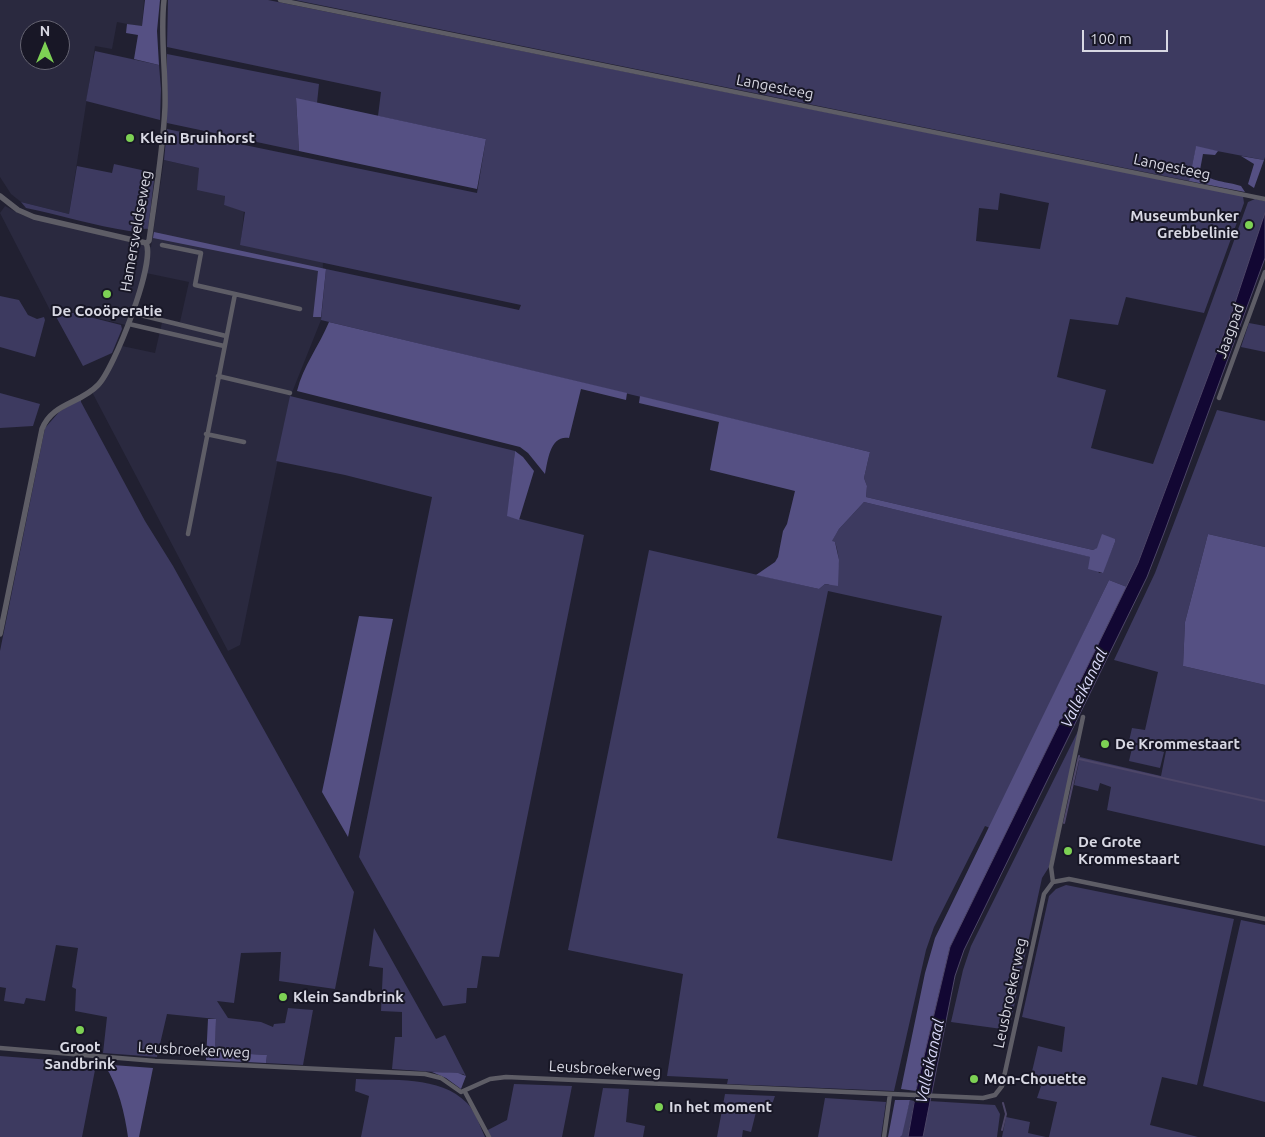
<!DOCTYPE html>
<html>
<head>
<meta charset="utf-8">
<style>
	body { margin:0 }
	#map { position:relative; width:1265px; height:1137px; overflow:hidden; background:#212031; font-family:Ubuntu,sans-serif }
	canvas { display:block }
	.north { position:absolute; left:20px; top:20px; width:50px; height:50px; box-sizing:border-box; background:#181726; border:1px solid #656472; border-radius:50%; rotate:0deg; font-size:14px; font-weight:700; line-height:20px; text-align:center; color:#d8d8e3 }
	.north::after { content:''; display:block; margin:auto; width:18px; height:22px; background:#7dd154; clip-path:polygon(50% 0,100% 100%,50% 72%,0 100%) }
	.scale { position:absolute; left:1082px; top:30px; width:86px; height:22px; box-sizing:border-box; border:2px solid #d8d8e3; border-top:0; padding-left:6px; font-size:15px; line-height:18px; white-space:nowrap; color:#d8d8e3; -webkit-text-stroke:4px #181726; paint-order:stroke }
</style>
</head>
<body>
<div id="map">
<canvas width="1265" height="1137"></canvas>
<div class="north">N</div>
<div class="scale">100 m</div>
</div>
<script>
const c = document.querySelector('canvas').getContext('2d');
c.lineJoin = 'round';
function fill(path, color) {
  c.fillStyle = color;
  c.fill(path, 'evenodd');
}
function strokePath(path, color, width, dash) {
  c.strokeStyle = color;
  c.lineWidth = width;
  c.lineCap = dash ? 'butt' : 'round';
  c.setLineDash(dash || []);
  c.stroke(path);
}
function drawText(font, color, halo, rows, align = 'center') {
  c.font = font + ' Ubuntu,sans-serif';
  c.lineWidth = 4;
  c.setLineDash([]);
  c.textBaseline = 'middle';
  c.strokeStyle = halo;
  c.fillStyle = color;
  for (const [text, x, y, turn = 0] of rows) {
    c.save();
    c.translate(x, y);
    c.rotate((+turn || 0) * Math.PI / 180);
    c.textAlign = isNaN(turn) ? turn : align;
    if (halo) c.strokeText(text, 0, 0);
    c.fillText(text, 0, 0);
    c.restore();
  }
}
fill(new Path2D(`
	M 0,0 L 144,0 L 142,27 L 117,22 L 112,49 L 95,46 L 69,214 L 21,202 L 11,194 L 0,177 ZM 30,30 L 60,30 L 60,60 L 30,60 Z
	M 164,160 L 199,168 L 225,196 L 224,205 L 244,210 L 241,243 L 323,262 L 321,320 L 291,395 L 240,645 L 228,651 L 92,392 L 102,385 L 122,346 L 155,353 L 163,318 L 180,322 L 189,282 L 146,273 L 126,325 L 62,310 L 51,312 L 0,213 L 5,206 L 22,215 L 151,247 Z`), '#2a293f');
fill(new Path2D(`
	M 168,0 L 268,0 L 1243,196 L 1244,203 L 1204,313 L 1126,297 L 1118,325 L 1070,319 L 1057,377 L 1106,390 L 1091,448 L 1153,464 L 1248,202 L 1255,199 L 1265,201 L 1265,213 L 1232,312 L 1138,563 L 1127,587 L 1109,580 L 990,828 L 985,826 L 934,927 L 926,950 L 894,1091 L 727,1084 L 728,1079 L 667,1076 L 683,974 L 568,950 L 649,550 L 819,589 L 825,584 L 829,585 C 840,568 841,562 835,542 L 831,542 L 839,529 L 864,502 L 1091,557 L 1099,573 L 1102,573 L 1115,542 L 1093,550 L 866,497 L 867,486 L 864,478 L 870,452 L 321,320 L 326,269 L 519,310 L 521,305 L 240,245 L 245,212 L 224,205 L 225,196 L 197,190 L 199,168 L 164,160 L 167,129 L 477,193 L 486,139 L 378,116 L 381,92 L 167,47 ZM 1000,193 L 1049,203 L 1040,249 L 976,241 L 979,208 L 998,210 ZM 828,591 L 942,616 L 892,861 L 777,838 Z
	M 295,0 L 1265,0 L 1265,157 L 1264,160 L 1196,147 L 1189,181 Z
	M 95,51 L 159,65 L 161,89 L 160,120 L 86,101 Z
	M 167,54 L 319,84 L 317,103 L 296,99 L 299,151 L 167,123 Z
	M 114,164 L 155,173 L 148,229 C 141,228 136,232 129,231 C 95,226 60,215 26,208 L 21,202 L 69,214 L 77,166 L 112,173 Z
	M 0,296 L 19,300 L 28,315 L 37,319 L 44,317 L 45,320 L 35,357 L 0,347 Z
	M 60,312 L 74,313 L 121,325 L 122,329 L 112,353 L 83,366 L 54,313 Z
	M 1249,323 L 1265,326 L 1265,352 L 1241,347 Z
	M 0,393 L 40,404 L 33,426 L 0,428 Z
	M 290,396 L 515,451 L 508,516 L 584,535 L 499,957 L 482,956 L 477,988 L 467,988 L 466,1003 L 443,1006 L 359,857 L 432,497 L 345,475 L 276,461 Z
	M 81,398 L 81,402 L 145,521 L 173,566 L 354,892 L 335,989 L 279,981 L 281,952 L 241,953 L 234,1003 L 217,1001 L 228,1018 L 261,1022 L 273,1027 L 274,1024 L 285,1023 L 288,1008 L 313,1010 L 303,1065 L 266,1063 L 267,1055 L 215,1052 L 216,1019 L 167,1014 L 157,1057 L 103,1053 L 107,1017 L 75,1011 L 76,989 L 72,987 L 78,948 L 56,945 L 45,1001 L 26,998 L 24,1004 L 4,1001 L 6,988 L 0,987 L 0,651 L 45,428 L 59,412 Z
	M 1217,410 L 1265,421 L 1265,547 L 1208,534 L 1185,622 L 1183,666 L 1265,685 L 1265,846 L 1107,810 L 1111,787 L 1100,783 L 1098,791 L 1074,785 L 1080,757 L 1161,776 L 1166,751 L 1129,741 L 1132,728 L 1145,730 L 1158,672 L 1114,660 L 1155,573 Z
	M 1080,727 L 1049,867 L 1042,878 L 1009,1030 L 951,1022 L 963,970 L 971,946 Z
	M 1133,744 L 1164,752 L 1160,768 L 1129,761 Z
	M 1066,885 L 1234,919 L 1197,1085 L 1162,1077 L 1150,1125 L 1198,1137 L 1049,1137 L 1057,1102 L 1037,1098 L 1041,1086 L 1030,1080 L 1038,1046 L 1062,1052 L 1065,1027 L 1022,1017 L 1049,896 L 1056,889 Z
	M 1241,920 L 1265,925 L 1265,1102 L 1203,1086 Z
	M 374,928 L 436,1039 L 445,1035 L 466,1076 L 463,1074 L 392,1069 L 395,1037 L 402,1037 L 402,1012 L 381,1011 L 383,968 L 369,966 Z
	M 0,1056 L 64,1061 L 71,1066 L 95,1070 L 82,1137 L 0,1137 Z
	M 356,1079 C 391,1081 440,1075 467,1103 C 475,1111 480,1126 485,1137 L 361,1137 L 369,1096 L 355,1091 Z
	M 514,1084 L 572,1086 L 562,1137 L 490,1137 L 486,1131 L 507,1120 Z
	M 603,1088 L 629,1089 L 626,1122 L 645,1126 L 643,1137 L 594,1137 Z
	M 725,1094 L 775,1096 L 770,1110 L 757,1108 L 751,1132 L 743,1130 L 742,1137 L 717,1137 Z
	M 825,1098 L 886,1102 L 881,1137 L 818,1137 Z
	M 910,1100 L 914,1101 L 908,1137 L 900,1137 Z
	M 929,1101 L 995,1105 L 1000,1114 L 997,1137 L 923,1137 Z
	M 1006,1117 L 1030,1122 L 1028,1133 L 1046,1137 L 1002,1137 Z`), '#3d3a60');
fill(new Path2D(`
	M 145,0 L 160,0 L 157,31 L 159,65 L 134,59 L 138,35 L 126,33 L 127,24 L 142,26 Z
	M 296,98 L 486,139 L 477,189 L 299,151 Z
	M 1196,146 L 1218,151 L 1215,155 L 1203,154 L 1200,170 C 1210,183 1227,181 1241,186 L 1245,192 L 1189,181 Z
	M 1241,156 L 1264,160 L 1254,188 L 1248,184 L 1254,164 Z
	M 154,232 L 326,269 L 321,317 L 313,317 L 318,271 L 153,238 Z
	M 329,322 L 627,393 L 626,400 L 581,389 L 569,438 C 550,435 548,460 545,474 L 528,453 L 520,447 L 297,391 C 303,366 319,346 329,322 Z
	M 640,396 L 870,452 L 864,478 L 867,486 L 866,497 L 1093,550 L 1097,548 L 1102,534 L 1115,539 L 1115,542 L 1103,573 L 1088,569 L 1090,557 L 864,502 L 839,529 L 832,541 L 835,542 L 839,560 L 838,586 L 825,584 L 819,589 L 756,575 L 775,562 L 778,557 L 783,531 L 787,524 L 795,491 L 710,470 L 719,422 L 639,403 Z
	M 515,451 L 523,457 L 534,471 L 519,520 L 507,516 Z
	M 1208,534 L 1265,547 L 1265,685 L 1183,666 L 1185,622 Z
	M 1109,580 L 1127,587 L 950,947 L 916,1091 L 901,1089 L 925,973 L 935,938 Z
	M 359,616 L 393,619 L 348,837 L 322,792 Z
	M 208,1019 L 216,1019 L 215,1052 L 267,1055 L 266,1063 L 206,1060 Z
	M 99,1064 L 153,1068 L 139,1137 L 128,1137 C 125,1114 118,1085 105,1066 Z
	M 432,1072 L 458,1073 L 466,1076 L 461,1089 L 446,1078 Z
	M 895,1100 L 910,1100 L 902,1135 L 900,1137 L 888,1137 Z`), '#555083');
const water = new Path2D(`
	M 1265,213 L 1265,258 L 1164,533 L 1147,577 L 964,950 L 955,976 L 923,1137 L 908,1137 L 917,1086 L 950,947 L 1138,563 L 1232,312 Z`);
fill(water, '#120733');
strokePath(water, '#4d4668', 1);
strokePath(new Path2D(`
	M 1079,759 L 1265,801
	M 1064,823 L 1079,756
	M 1002,1130 L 1006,1114 L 1003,1103`), '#4d4668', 2);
strokePath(new Path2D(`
	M 280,0 L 1265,199
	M 162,245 L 201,253 L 195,285 L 235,294 L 188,534
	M 235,294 L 300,309
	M 132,313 L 226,336
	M 129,324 L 224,346
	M 218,376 L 290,393
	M 1219,398 L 1265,272
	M 206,434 L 244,442
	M 1053,882 L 1051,867 L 1083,717
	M 0,1048 L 155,1061 L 425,1074 L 441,1078 L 461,1092 L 490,1079 L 506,1077 L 983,1098 L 995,1095 L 1002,1086 L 1044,894 L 1053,882 L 1069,879 L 1265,919
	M 465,1092 L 489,1137
	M 884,1137 L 890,1094`), '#5e5d66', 4.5);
strokePath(new Path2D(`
	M 0,196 L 18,210 L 34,217 L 146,243
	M 146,243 L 149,241 C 155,196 163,152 165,107 C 166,71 160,36 164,0
	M 0,634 L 42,429 C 52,403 80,404 98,385 C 114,369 156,262 146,243`), '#5e5d66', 5.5);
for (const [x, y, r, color] of [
	[130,138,5,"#7dd154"],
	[1249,225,5,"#7dd154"],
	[107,294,5,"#7dd154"],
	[1105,744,5,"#7dd154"],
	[1068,851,5,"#7dd154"],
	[283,997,5,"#7dd154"],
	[80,1030,5,"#7dd154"],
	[974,1079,5,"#7dd154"],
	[659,1107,5,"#7dd154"]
]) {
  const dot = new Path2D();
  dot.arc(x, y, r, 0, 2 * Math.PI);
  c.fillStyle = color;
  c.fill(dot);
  strokePath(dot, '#181726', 2);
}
drawText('15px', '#d8d8e3', '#181726', [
	["Langesteeg",775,87,11],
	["Langesteeg",1172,167,12],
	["Hamersveldseweg",136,231,-80],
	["Jaagpad",1230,331,-70],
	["Leusbroekerweg",1010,993,-78],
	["Leusbroekerweg",194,1050,3],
	["Leusbroekerweg",605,1069,3]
]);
drawText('bold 15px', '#d8d8e3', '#181726', [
	["Klein Bruinhorst",140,138],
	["Museumbunker",1239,216,"right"],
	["Grebbelinie",1239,233,"right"],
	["De Cooöperatie",107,311,"center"],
	["De Krommestaart",1115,744],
	["De Grote",1078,842],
	["Krommestaart",1078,859],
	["Klein Sandbrink",293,997],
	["Groot",80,1047,"center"],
	["Sandbrink",80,1064,"center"],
	["Mon-Chouette",984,1079],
	["In het moment",669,1107]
], 'left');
drawText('italic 16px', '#dbdafb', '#181726', [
	["Valleikanaal",1084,688,-64],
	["Valleikanaal",930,1061,-78]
]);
</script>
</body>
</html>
